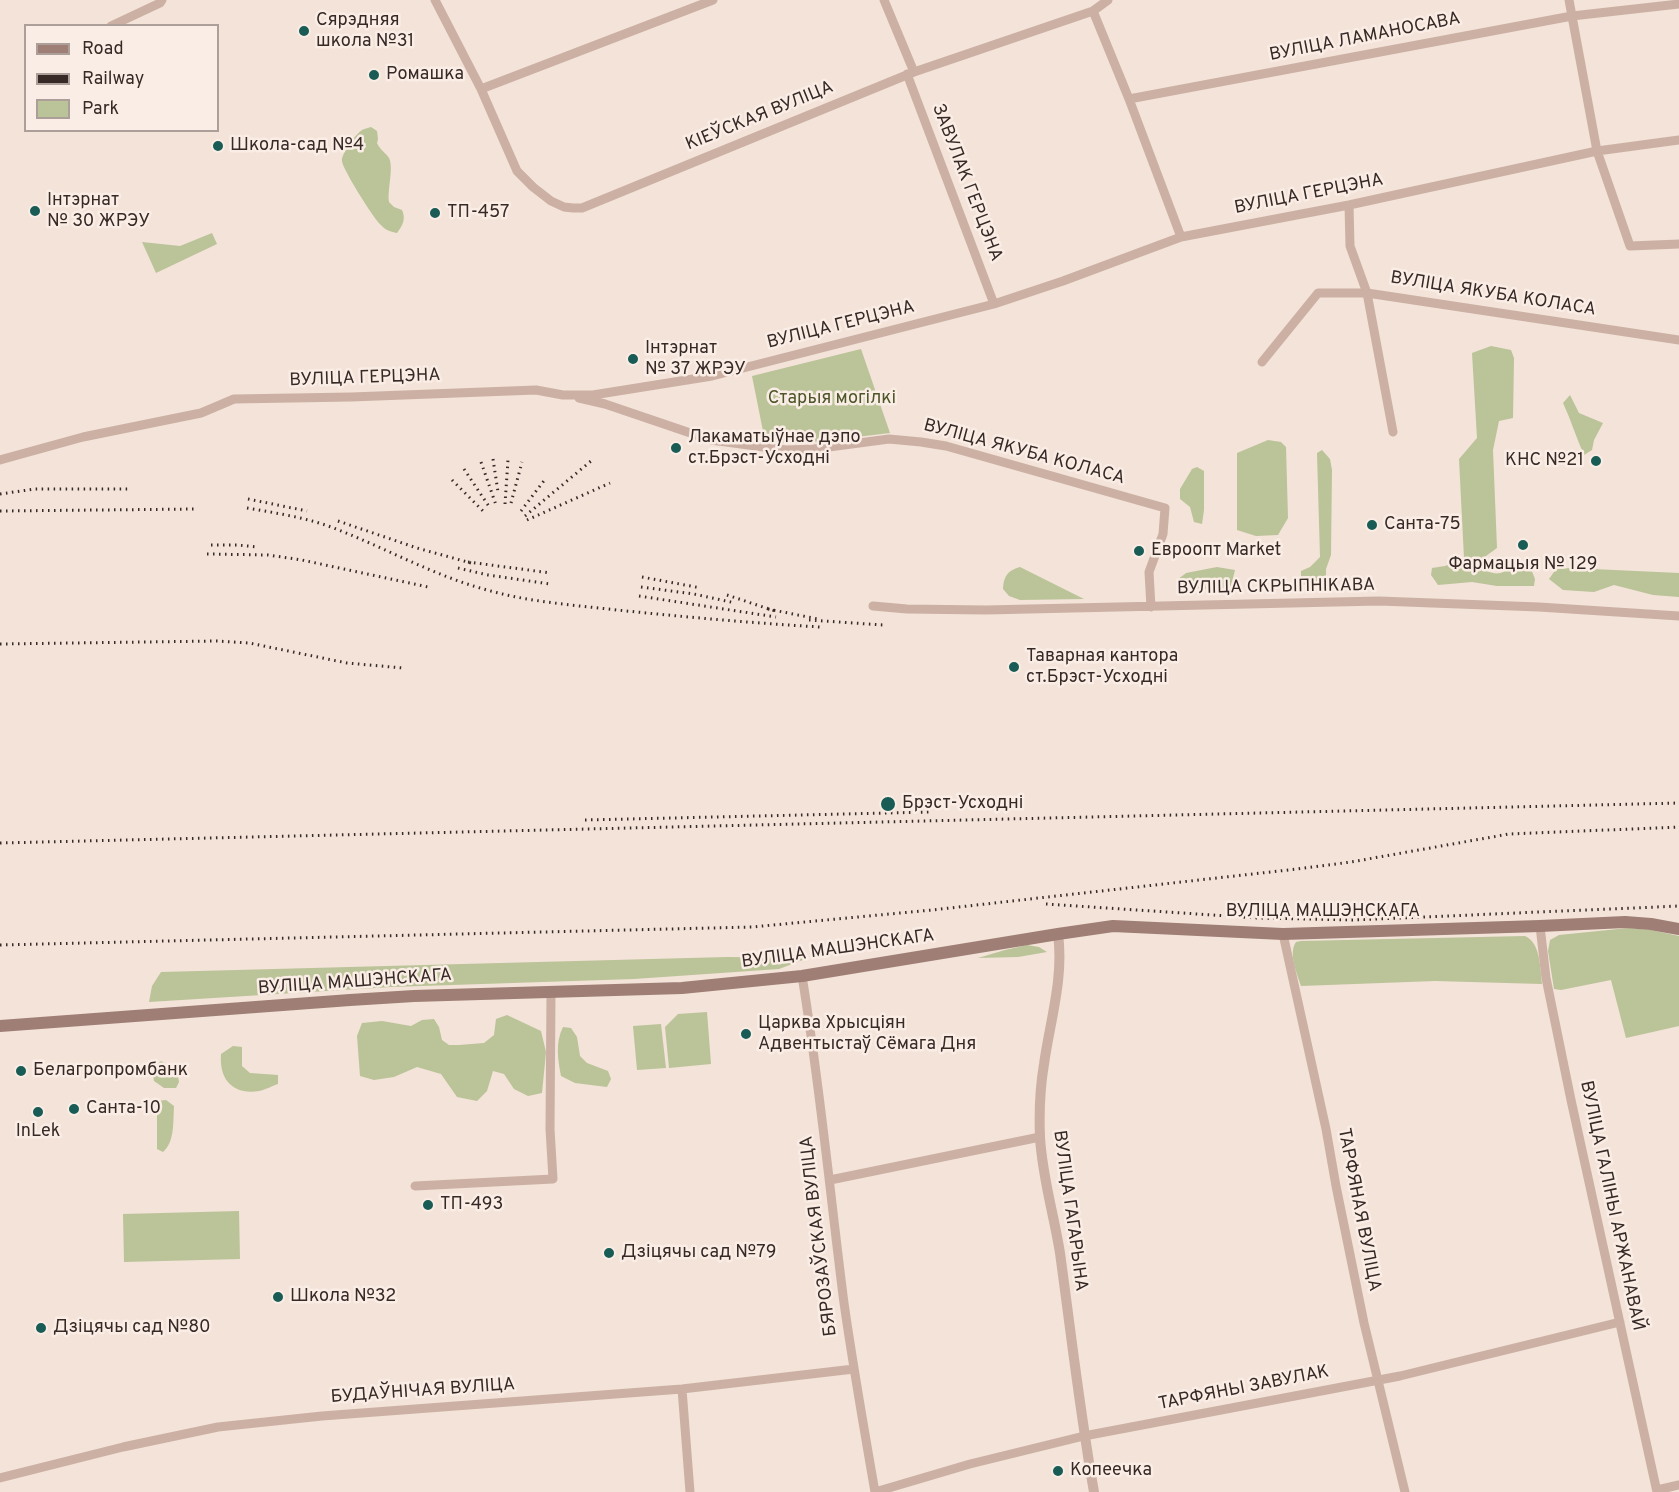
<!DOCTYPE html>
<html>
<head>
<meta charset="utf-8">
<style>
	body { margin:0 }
	#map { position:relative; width:1679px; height:1492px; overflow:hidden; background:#f3e3d9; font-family:Overpass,sans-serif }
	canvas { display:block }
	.legend { position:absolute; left:24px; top:24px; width:195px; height:108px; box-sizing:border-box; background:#faede5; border:2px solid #ac9f99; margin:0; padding:8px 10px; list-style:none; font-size:18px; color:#362926 }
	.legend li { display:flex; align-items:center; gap:12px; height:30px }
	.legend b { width:30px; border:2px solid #ac9f99 }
</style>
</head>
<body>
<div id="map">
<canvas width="1679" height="1492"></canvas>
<ul class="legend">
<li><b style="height:8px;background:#9f7e75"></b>Road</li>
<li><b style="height:8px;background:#362926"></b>Railway</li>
<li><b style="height:16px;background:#bbc398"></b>Park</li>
</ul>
</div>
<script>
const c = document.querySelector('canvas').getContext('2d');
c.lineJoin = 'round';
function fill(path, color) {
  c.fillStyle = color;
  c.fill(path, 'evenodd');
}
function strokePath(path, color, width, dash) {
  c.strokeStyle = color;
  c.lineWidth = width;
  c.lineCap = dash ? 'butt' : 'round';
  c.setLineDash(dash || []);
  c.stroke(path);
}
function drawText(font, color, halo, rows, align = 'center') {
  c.font = font + ' Overpass,sans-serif';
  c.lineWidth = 5;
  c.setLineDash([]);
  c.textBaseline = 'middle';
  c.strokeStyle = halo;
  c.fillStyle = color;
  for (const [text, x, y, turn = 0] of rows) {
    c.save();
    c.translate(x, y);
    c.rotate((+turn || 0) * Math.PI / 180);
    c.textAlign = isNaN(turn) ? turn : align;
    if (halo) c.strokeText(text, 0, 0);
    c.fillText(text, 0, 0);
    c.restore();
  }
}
fill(new Path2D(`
	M 371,127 L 377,131 L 378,139 L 377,143 C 380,150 386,153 389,158 C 394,168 387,190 389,202 L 394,207 L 402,210 C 406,219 403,225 397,233 C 391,232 385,230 381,225 C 374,219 342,168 342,161 C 341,154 356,134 362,130 C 362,130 370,127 371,127 Z
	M 212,233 L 217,244 L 156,273 L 142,242 L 180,246 Z
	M 1491,346 L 1511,350 L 1514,358 L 1513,418 L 1499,421 L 1493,450 L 1497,548 L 1486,556 L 1478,566 C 1492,575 1501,577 1513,565 L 1531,569 L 1535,579 L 1534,586 L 1497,586 L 1472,582 L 1438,585 L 1431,575 L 1432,568 L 1445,566 L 1464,558 L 1459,459 L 1477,438 L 1472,353 Z
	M 861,349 L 890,433 L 797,444 L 765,441 L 752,376 Z
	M 1570,395 L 1579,413 L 1603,423 L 1594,440 L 1592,450 L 1584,455 C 1576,437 1571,420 1563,403 Z
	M 1268,440 L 1281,442 L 1286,447 L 1288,518 L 1278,535 L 1256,536 L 1237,530 L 1237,453 Z
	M 1322,450 L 1330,459 L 1332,470 L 1331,555 L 1326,569 L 1326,583 L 1301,585 L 1301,571 L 1310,567 L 1320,557 L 1317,453 Z
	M 1197,467 L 1204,471 L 1204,510 L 1202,524 L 1194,522 L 1190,507 L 1180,499 L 1180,489 L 1192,469 Z
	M 1020,567 L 1084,599 L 1020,600 L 1009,596 L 1003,589 C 1004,576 1007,571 1020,567 Z
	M 1217,567 L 1235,570 L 1231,586 C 1215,593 1194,588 1177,584 L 1177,580 L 1186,573 Z
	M 1571,568 L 1679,573 L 1679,597 L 1653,595 L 1614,585 L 1594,592 L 1563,590 L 1549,579 L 1556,569 Z
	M 1628,928 L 1651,930 L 1679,936 L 1679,1026 L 1626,1038 L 1611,980 L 1561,990 L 1554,989 L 1548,951 L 1550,940 L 1559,935 Z
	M 1525,936 C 1541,943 1540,969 1542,984 L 1435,981 L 1301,986 C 1297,973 1288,954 1296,942 L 1301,941 Z
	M 1027,945 L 1039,947 L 1047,952 L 1018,957 L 978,958 L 1005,950 Z
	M 727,957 L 808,958 L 779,969 L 634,979 L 391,987 L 149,1002 L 152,986 L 161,972 Z
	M 707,1012 L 711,1064 L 669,1068 L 665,1027 L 678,1014 Z
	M 507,1015 L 541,1031 L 546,1052 L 542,1093 L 528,1096 L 514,1089 L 504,1074 L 493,1071 L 487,1091 L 477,1101 L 457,1097 L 441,1074 L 417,1067 L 394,1077 L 374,1080 L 360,1076 L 357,1036 L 362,1023 L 382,1021 L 411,1026 L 422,1020 L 434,1019 L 439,1027 L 442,1040 L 449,1045 L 459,1045 L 484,1043 L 494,1035 L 496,1019 Z
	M 661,1024 L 666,1068 L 637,1070 L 633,1026 Z
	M 563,1027 L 571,1028 L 577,1037 L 580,1056 L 587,1063 L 608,1071 L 611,1079 L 607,1087 L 575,1083 L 561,1076 C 558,1060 555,1043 563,1027 Z
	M 233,1046 L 242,1047 L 242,1066 L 250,1073 L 278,1075 L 278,1084 C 272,1086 265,1090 259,1091 C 233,1095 219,1080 221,1054 Z
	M 161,1061 L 177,1071 L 179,1082 L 176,1088 L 164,1088 L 154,1081 L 152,1069 Z
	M 166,1100 L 174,1106 C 173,1121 175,1142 163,1152 L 157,1149 L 157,1101 Z
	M 239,1211 L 240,1259 L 124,1262 L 123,1214 Z`), '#bbc398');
strokePath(new Path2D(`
	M 435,0 L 481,89 L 517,171 L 533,187 L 551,201 L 564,207 L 573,208 L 582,208 L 914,72 L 1093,11 L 1108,0
	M 884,0 L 914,72
	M 1569,0 L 1597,151 L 1630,246 L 1679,244
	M 1093,11 L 1129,99 L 1181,237
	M 111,26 L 160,3 L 162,0
	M 907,74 L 994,304
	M 481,89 L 713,0
	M 1129,99 L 1572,16 L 1679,4
	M 1349,205 L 1350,246 L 1367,293 L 1393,432
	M 1262,362 L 1318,293 L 1367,293 L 1679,340
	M 579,398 L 605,404 L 711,440 L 786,450 L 814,449 L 889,439 L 921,442 L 946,446 L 1165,508 L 1163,534 L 1149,572 L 1151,607
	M 0,460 L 83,437 L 201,413 L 234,399 L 351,397 L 536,390 L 563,395 L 593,395 L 712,376 L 994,304 L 1063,281 L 1181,237 L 1349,205 L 1597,151 L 1679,140
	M 873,606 L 907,609 L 986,610 L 1379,601 L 1539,607 L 1679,616
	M 1540,926 L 1546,978 L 1571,1100 L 1657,1492
	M 1283,934 L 1326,1129 L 1336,1186 L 1364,1323 L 1405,1492
	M 802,976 C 820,1085 830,1194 844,1303 C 853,1366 864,1429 875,1492
	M 830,1180 L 1040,1137
	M 415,1186 L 553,1179 L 550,1129 L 551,992
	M 682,1389 L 690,1492
	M 0,1478 L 123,1447 L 218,1427 L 322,1416 L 682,1389 L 854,1369
	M 1657,1490 L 1679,1485
	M 875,1492 L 970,1464 L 1084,1436 L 1400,1376 L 1620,1322`), '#ccb0a4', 9);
strokePath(new Path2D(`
	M 1058,934 C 1064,978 1050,1021 1044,1064 C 1040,1088 1039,1113 1040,1137 C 1042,1176 1054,1215 1060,1253 C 1071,1333 1080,1413 1094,1492`), '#ccb0a4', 10);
strokePath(new Path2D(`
	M 0,1026 L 350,1000 L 414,996 L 682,988 L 802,976 L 1058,934 L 1113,926 L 1283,934 L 1540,926 L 1625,922 L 1651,924 L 1679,929`), '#9f7e75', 12);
strokePath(new Path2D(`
	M 493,459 L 498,492
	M 481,462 L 496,505
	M 464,469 L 490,508
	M 452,480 L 485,513
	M 0,494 L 35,489 L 130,489
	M 248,499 L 307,511
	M 511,503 L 522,462
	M 505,504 L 508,460
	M 247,508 C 275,513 304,517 331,527 C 384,547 432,575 487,590 C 529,602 573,605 617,610 C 685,617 752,623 820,627
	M 0,511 L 195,509
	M 521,511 L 546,478
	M 525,516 L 591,461
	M 527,520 L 610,483
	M 338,521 L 417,548 L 471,563
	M 211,545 L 237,545 L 258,547
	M 207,554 L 268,555 L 302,560 L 428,587
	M 468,562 L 551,573
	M 458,568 L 488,575 L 550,584
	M 642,577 L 701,588
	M 641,587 L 694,594 L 735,603
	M 727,595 L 775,611
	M 639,596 L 776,617
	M 768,609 L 818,619
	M 809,620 L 883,625
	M 0,644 L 217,641 L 249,643 L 347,663 L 403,668
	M 585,820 L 930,812
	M 0,843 L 1679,803
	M 1046,904 L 1258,918 L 1354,920 L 1679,906
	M 0,945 L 752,927 L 932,910 L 1297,869 L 1351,862 L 1509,834 L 1679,827`), '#362926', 3, [1.5, 4.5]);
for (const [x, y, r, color] of [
	[304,31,6,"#195b55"],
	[374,75,6,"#195b55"],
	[218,146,6,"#195b55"],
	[35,211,6,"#195b55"],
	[435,213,6,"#195b55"],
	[633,359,6,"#195b55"],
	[676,448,6,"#195b55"],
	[1596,461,6,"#195b55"],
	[1372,525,6,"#195b55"],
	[1523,545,6,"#195b55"],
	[1139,551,6,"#195b55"],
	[1014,667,6,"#195b55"],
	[888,804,8,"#195b55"],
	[746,1034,6,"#195b55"],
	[21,1071,6,"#195b55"],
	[74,1109,6,"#195b55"],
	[38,1112,6,"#195b55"],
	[428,1205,6,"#195b55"],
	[609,1253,6,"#195b55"],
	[278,1297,6,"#195b55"],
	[41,1328,6,"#195b55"],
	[1058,1471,6,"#195b55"]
]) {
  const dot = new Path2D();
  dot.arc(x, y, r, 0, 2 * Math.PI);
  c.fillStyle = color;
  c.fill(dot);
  strokePath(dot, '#faede5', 2);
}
drawText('18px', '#362926', '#faede5', [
	["Сярэдняя",316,21],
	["школа №31",316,42],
	["Ромашка",386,75],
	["Школа-сад №4",230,146],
	["Інтэрнат",47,201],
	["№ 30 ЖРЭУ",47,222],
	["ТП-457",447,213],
	["Інтэрнат",645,349],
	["№ 37 ЖРЭУ",645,370],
	["Лакаматыўнае дэпо",688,438],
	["ст.Брэст-Усходні",688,459],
	["КНС №21",1584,461,"right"],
	["Санта-75",1384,525],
	["Евроопт Market",1151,551],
	["Фармацыя № 129",1523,565,"center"],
	["Таварная кантора",1026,657],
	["ст.Брэст-Усходні",1026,678],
	["Брэст-Усходні",902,804],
	["Царква Хрысціян",758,1024],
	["Адвентыстаў Сёмага Дня",758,1045],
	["Белагропромбанк",33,1071],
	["Санта-10",86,1109],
	["InLek",38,1132,"center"],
	["ТП-493",440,1205],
	["Дзіцячы сад №79",621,1253],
	["Школа №32",290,1297],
	["Дзіцячы сад №80",53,1328],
	["Копеечка",1070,1471]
], 'left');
drawText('18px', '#362926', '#faede5', [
	["ВУЛІЦА ЛАМАНОСАВА",1365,38,-11],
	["КІЕЎСКАЯ ВУЛІЦА",760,117,-22],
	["ЗАВУЛАК ГЕРЦЭНА",966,183,69],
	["ВУЛІЦА ГЕРЦЭНА",1309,195,-11],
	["ВУЛІЦА ЯКУБА КОЛАСА",1493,295,9],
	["ВУЛІЦА ГЕРЦЭНА",841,326,-14],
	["ВУЛІЦА ГЕРЦЭНА",365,379,-2],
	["ВУЛІЦА ЯКУБА КОЛАСА",1024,453,15],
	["ВУЛІЦА СКРЫПНІКАВА",1276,588,-1],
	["ВУЛІЦА МАШЭНСКАГА",1323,912],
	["ВУЛІЦА МАШЭНСКАГА",838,950,-8],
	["ВУЛІЦА МАШЭНСКАГА",355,983,-4],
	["ВУЛІЦА ГАЛІНЫ АРЖАНАВАЙ",1611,1206,78],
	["ТАРФЯНАЯ ВУЛІЦА",1358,1210,79],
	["ВУЛІЦА ГАГАРЫНА",1069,1211,82],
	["БЯРОЗАЎСКАЯ ВУЛІЦА",820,1236,-97],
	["ТАРФЯНЫ ЗАВУЛАК",1244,1389,-11],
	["БУДАЎНІЧАЯ ВУЛІЦА",423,1392,-4]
]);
drawText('18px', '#4c5628', '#faede5', [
	["Старыя могілкі",832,399]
]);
</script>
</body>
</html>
